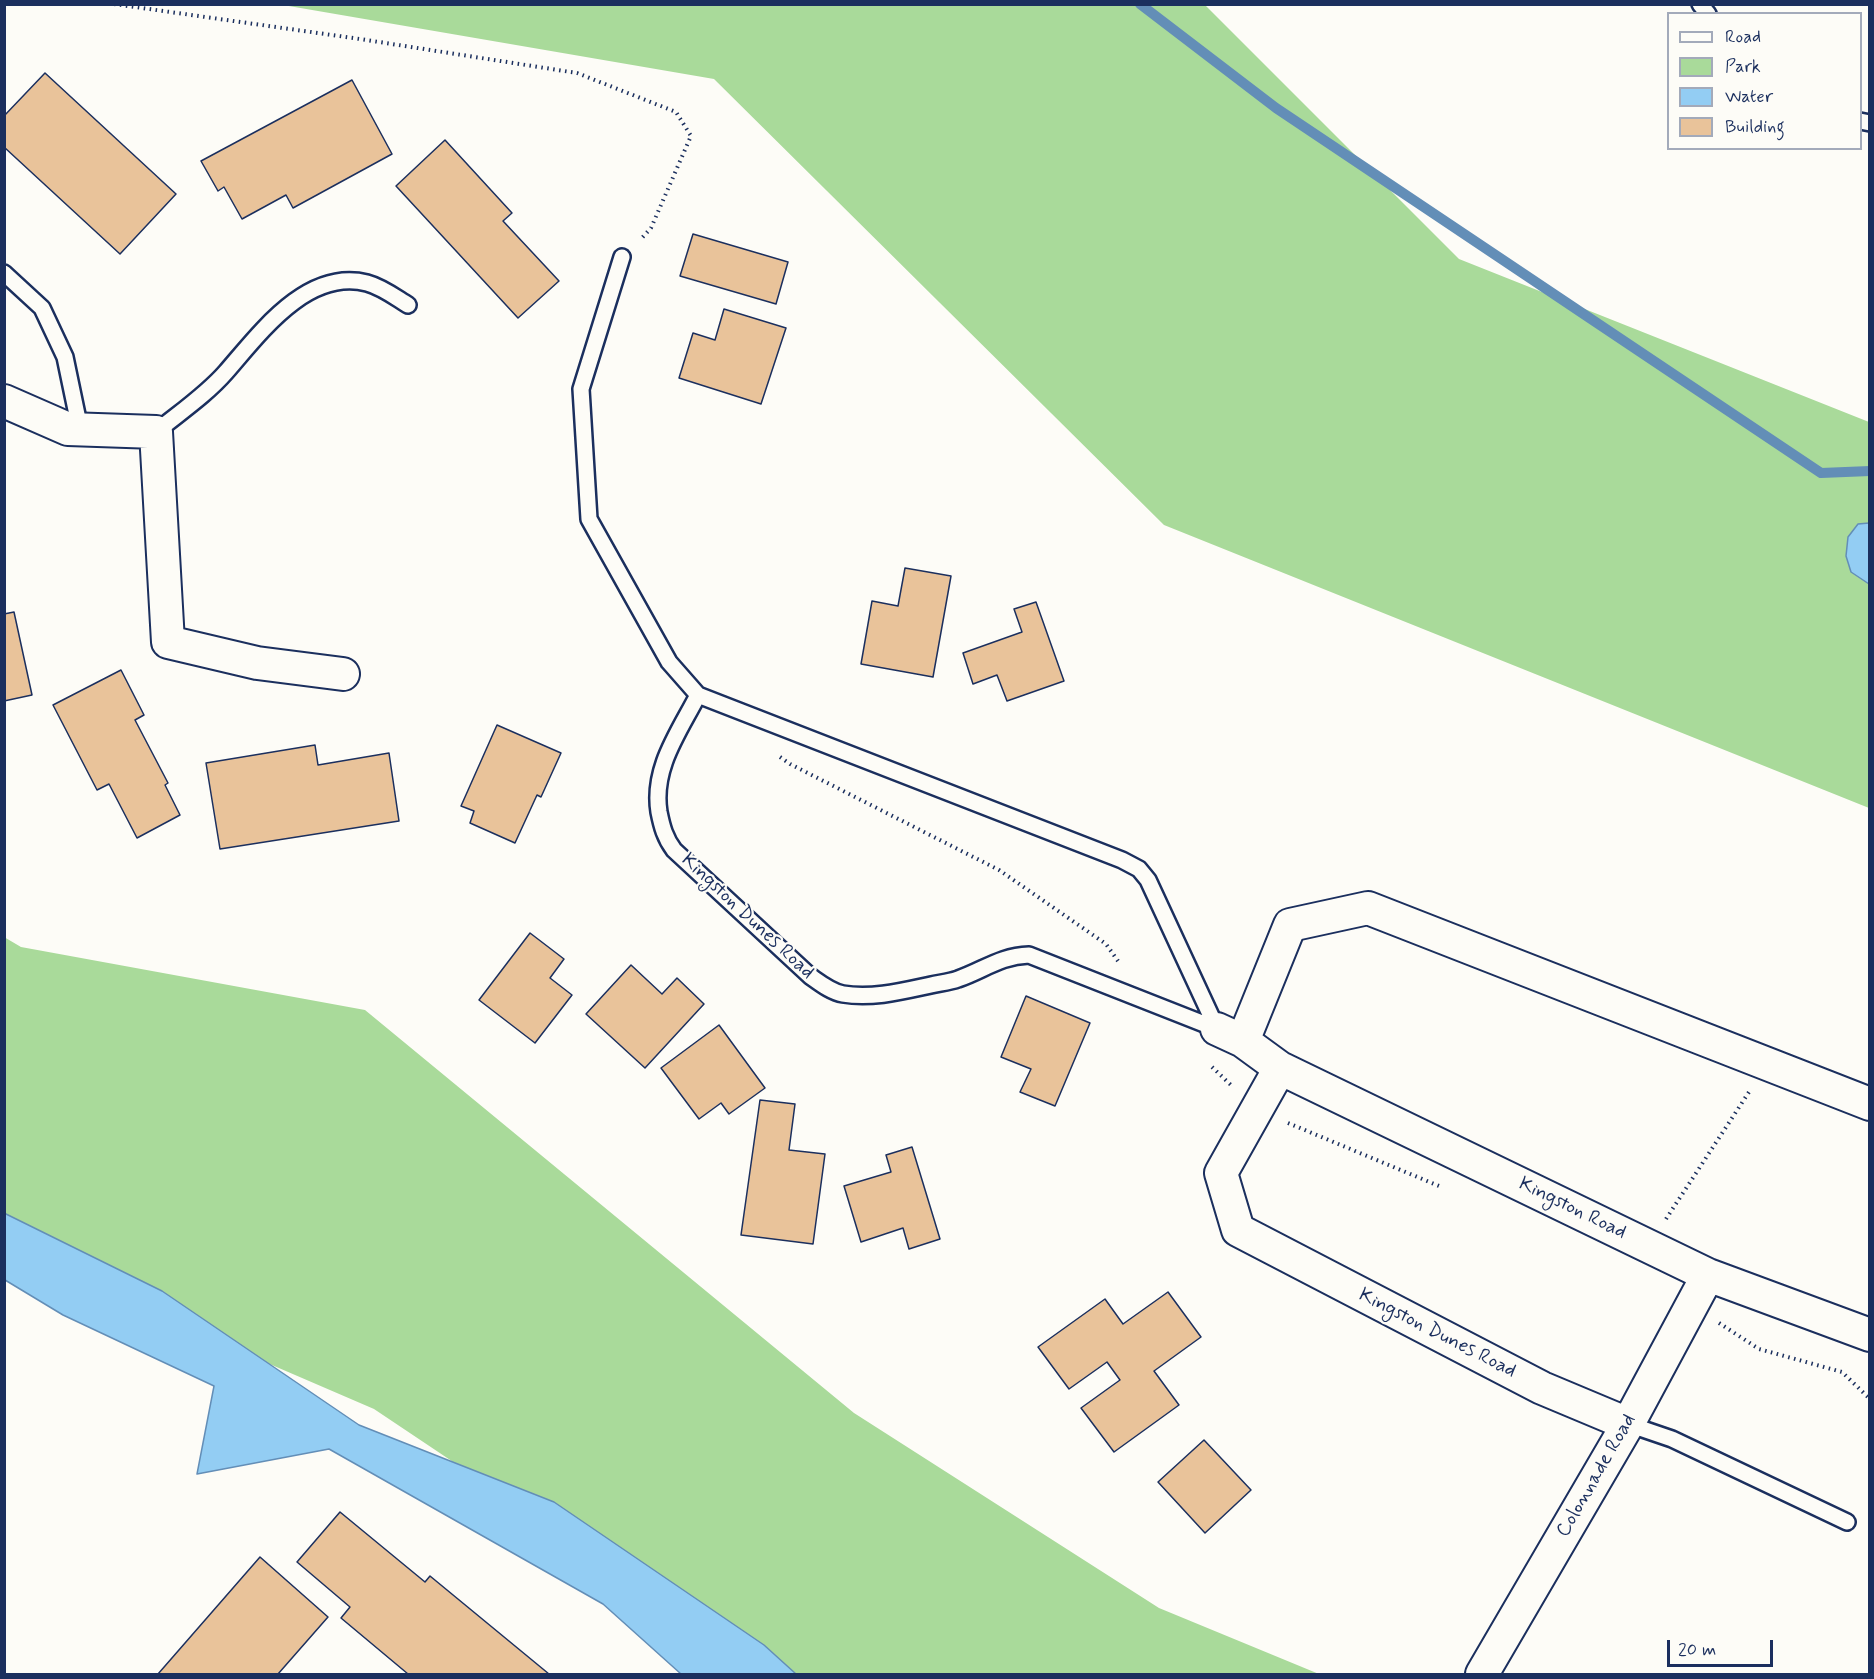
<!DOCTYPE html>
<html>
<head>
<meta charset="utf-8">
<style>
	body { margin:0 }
	#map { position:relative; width:1874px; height:1679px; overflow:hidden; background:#fdfcf7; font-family:Mynerve,sans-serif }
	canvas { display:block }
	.frame { position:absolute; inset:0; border:6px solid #1b2f5e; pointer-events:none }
	.legend { position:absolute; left:1667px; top:12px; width:195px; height:138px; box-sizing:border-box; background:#fdfcf7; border:2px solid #a3aaba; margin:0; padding:8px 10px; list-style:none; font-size:18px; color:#1b2f5e }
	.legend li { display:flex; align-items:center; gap:12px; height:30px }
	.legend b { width:30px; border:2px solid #a3aaba }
	.scale { position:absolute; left:1667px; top:1640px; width:106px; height:27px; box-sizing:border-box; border:3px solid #1b2f5e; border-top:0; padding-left:8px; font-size:18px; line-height:21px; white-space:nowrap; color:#1b2f5e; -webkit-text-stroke:4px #fdfcf7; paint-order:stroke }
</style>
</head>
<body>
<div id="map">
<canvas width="1874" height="1679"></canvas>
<div class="frame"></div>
<ul class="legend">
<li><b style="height:8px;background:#fdfcf7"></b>Road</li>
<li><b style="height:16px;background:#a9da9a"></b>Park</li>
<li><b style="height:16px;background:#93cdf3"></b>Water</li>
<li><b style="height:16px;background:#e9c39a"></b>Building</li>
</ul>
<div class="scale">20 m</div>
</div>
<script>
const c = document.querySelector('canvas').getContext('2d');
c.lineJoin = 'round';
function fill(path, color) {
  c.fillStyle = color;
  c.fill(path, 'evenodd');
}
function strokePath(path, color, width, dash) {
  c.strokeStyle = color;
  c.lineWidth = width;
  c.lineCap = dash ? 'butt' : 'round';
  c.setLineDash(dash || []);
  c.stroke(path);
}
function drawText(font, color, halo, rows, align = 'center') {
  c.font = font + ' Mynerve,sans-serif';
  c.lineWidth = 4.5;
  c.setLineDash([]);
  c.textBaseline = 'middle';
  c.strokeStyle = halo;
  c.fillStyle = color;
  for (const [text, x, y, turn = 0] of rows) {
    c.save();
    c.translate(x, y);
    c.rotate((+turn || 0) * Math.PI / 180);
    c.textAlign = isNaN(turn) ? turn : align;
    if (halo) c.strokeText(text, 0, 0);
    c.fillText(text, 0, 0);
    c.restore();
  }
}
fill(new Path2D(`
	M 283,5 L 1205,5 L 1459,259 L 1869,422 L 1869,808 L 1164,525 L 714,79 Z
	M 4,937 L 21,947 L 365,1010 L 854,1413 L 1159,1608 L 1319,1674 L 770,1674 L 374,1409 L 5,1250 Z`), '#a9da9a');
const water = new Path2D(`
	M 1869,523 L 1870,523 L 1869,584 L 1851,572 L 1846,556 L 1848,537 L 1858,524 Z
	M 4,1213 L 162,1291 L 359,1425 L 554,1502 L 764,1645 L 796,1674 L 681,1674 L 603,1604 L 329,1449 L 197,1474 L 214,1386 L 63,1315 L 5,1280 Z`);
fill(water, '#93cdf3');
strokePath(water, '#638eb7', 1.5);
strokePath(new Path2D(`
	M 1140,4 L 1276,108 L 1821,473 L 1870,471`), '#638eb7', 10);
const building = new Path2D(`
	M 45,73 L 176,194 L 120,254 L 4,147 L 4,116 Z
	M 352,80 L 392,154 L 293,208 L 286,195 L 242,219 L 224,187 L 218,191 L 201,161 Z
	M 445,140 L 512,213 L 503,221 L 559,281 L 518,318 L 396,186 Z
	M 693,234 L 788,262 L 776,304 L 680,276 Z
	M 724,309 L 786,328 L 761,404 L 679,378 L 693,333 L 715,340 Z
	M 905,568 L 951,576 L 933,677 L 861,664 L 872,601 L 898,606 Z
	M 1036,602 L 1064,681 L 1007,701 L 997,675 L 973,684 L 963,653 L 1022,632 L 1014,609 Z
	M 14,612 L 32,695 L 4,701 L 4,614 Z
	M 121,670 L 144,715 L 135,720 L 168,783 L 165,785 L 180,815 L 137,838 L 109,784 L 97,790 L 53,705 Z
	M 497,725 L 561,753 L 541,797 L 537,795 L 515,843 L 470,823 L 474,811 L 461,806 Z
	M 315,745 L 318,765 L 389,753 L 399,821 L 220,849 L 206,763 Z
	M 530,933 L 564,959 L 550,978 L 572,995 L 535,1043 L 479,1000 Z
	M 631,965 L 662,994 L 677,978 L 704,1004 L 645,1068 L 586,1014 Z
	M 1026,996 L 1090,1023 L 1055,1106 L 1020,1092 L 1031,1069 L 1001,1057 Z
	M 719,1025 L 765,1088 L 729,1114 L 721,1103 L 699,1119 L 661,1068 Z
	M 760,1100 L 795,1104 L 789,1150 L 825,1154 L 813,1244 L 741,1235 Z
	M 912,1147 L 940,1239 L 909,1249 L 903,1228 L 861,1242 L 844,1186 L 891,1172 L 886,1155 Z
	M 1168,1292 L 1201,1337 L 1154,1371 L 1179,1405 L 1114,1452 L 1081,1408 L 1120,1380 L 1107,1362 L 1069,1389 L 1038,1347 L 1105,1299 L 1123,1324 Z
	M 1204,1440 L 1251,1490 L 1205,1533 L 1158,1482 Z
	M 340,1512 L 425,1582 L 430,1576 L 549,1674 L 408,1674 L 341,1618 L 350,1607 L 297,1562 Z
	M 260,1557 L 328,1617 L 278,1674 L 158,1674 Z`);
fill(building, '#e9c39a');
strokePath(building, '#1b2f5e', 1.5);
const service = new Path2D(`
	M 1700,4 L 1708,14
	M 1860,121 L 1870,123
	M 622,257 L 581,389 L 589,519 L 669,662 L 698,695
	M 4,273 L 42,308 L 65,357 L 80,429
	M 156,432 C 179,413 206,395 226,372 C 260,333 307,268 367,283 C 382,287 395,297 408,305
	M 698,695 L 1122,860 L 1139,869 L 1148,880 L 1217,1029 L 1029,955 C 1000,956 984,970 958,979 C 950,982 940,983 931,985 C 903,991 872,999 843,994 C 831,992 820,983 810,976 L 674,850 C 665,838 662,827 659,812 C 652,768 679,732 698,695 Z
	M 1628,1424 L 1672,1439 L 1847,1522`);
const minor = new Path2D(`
	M 4,401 L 68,429 L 156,432 L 168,642 L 257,663 L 343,674
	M 1217,1029 L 1243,1041
	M 1280,1068 L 1708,1275 L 1870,1335
	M 1628,1424 L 1542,1388 L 1238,1230 L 1221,1173 L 1280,1068 L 1243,1041 L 1290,925 L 1368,908 L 1870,1104
	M 1482,1674 L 1628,1424 L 1708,1275`);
strokePath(service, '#1b2f5e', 20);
strokePath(minor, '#1b2f5e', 36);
strokePath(new Path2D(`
	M 114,4 L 360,39 L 577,73 L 676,112 L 691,136 L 651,228 L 640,240
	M 780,757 L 790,764 L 999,870 L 1106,944 L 1118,961
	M 1212,1067 L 1233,1087
	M 1288,1123 L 1439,1186
	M 1666,1219 L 1749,1092
	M 1719,1323 L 1759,1349 L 1842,1372 L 1870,1399`), '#1b2f5e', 4, [1.5, 4.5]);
strokePath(service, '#fdfcf7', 15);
strokePath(minor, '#fdfcf7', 32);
drawText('20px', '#1b2f5e', '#fdfcf7', [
	["Kingston Dunes Road",747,917,43],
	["Kingston Road",1572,1209,26],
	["Kingston Dunes Road",1437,1334,27],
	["Colonnade Road",1597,1476,-60]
]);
</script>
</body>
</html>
